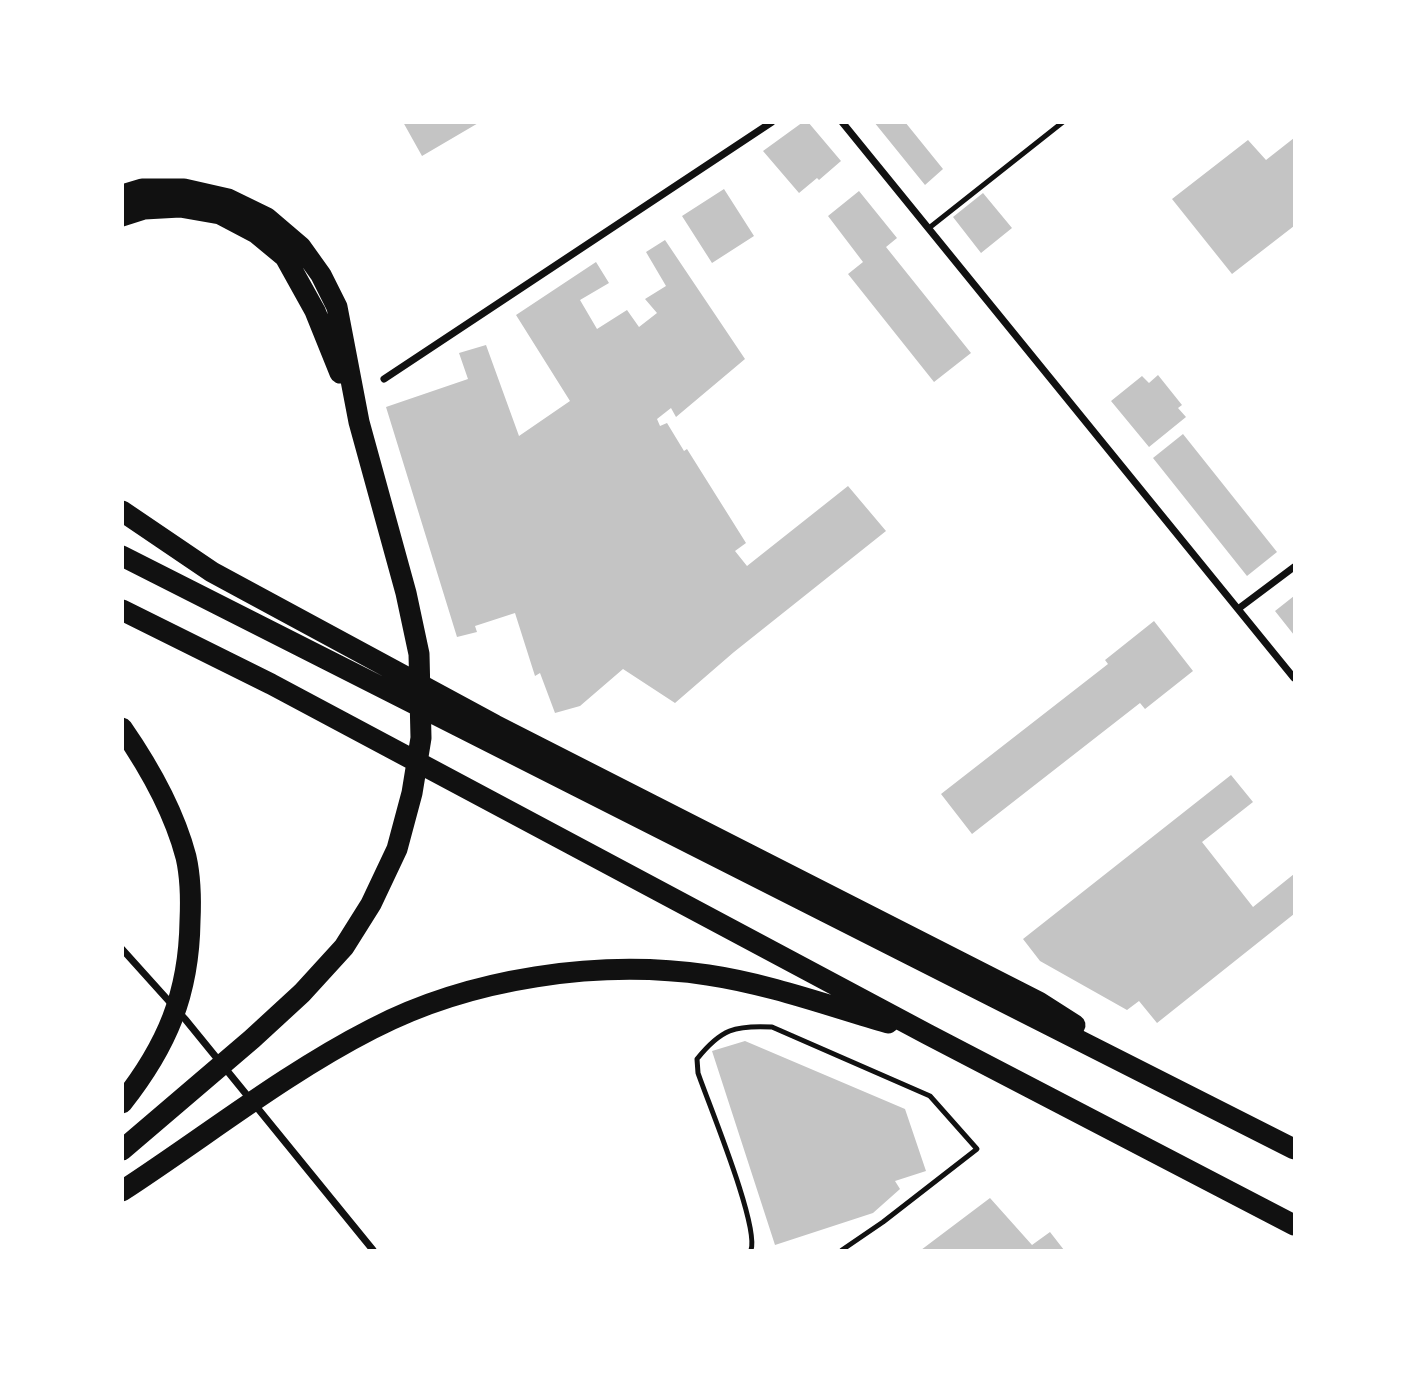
<!DOCTYPE html>
<html>
<head>
<meta charset="utf-8">
<style>
	body { margin:0 }
	#map { position:relative; width:1417px; height:1373px; overflow:hidden; background:#fff; font-family:"Fira Sans",sans-serif }
	canvas { display:block }
	.frame { position:absolute; inset:0; border:124px solid #fff; pointer-events:none }
</style>
</head>
<body>
<div id="map">
<canvas width="1417" height="1373"></canvas>
<div class="frame"></div>
</div>
<script>
const c = document.querySelector('canvas').getContext('2d');
c.lineJoin = 'round';
function fill(path, color) {
  c.fillStyle = color;
  c.fill(path, 'evenodd');
}
function strokePath(path, color, width, dash) {
  c.strokeStyle = color;
  c.lineWidth = width;
  c.lineCap = dash ? 'butt' : 'round';
  c.setLineDash(dash || []);
  c.stroke(path);
}
fill(new Path2D(`
	M 403,122 L 480,122 L 422,156 Z
	M 803,122 L 808,122 L 841,161 L 819,180 L 817,178 L 799,193 L 763,151 Z
	M 874,122 L 905,122 L 943,169 L 925,185 Z
	M 1294,138 L 1294,226 L 1232,274 L 1172,199 L 1248,140 L 1266,160 Z
	M 724,189 L 754,236 L 712,263 L 682,216 Z
	M 859,191 L 897,238 L 886,247 L 971,353 L 934,382 L 848,274 L 863,262 L 828,216 Z
	M 983,193 L 1012,228 L 981,253 L 953,217 Z
	M 665,240 L 745,359 L 676,417 L 671,408 L 657,419 L 660,426 L 667,423 L 684,451 L 687,449 L 746,543 L 735,551 L 747,566 L 848,486 L 886,531 L 734,652 L 675,703 L 623,669 L 580,706 L 555,713 L 540,673 L 535,676 L 515,613 L 475,626 L 477,632 L 457,637 L 386,407 L 468,379 L 459,353 L 486,345 L 519,436 L 570,401 L 516,315 L 596,262 L 609,283 L 580,300 L 597,329 L 627,310 L 639,327 L 657,313 L 645,299 L 666,286 L 646,252 Z
	M 1158,375 L 1182,405 L 1178,408 L 1186,417 L 1149,447 L 1111,401 L 1142,376 L 1149,383 Z
	M 1183,434 L 1277,552 L 1247,576 L 1153,458 Z
	M 1294,596 L 1294,635 L 1275,611 Z
	M 1154,621 L 1193,671 L 1145,709 L 1140,703 L 972,834 L 941,794 L 1108,664 L 1105,660 Z
	M 1231,775 L 1253,802 L 1202,842 L 1253,907 L 1294,874 L 1294,914 L 1157,1023 L 1139,1001 L 1127,1010 L 1040,961 L 1023,939 Z
	M 745,1041 L 905,1109 L 926,1171 L 895,1181 L 900,1189 L 873,1213 L 775,1245 L 712,1051 Z
	M 990,1198 L 1032,1245 L 1050,1232 L 1064,1250 L 921,1250 Z`), '#c4c4c4');
strokePath(new Path2D(`
	M 929,228 L 1063,122
	M 751,1250 C 759,1225 709,1105 698,1073 L 697,1059 C 721,1029 735,1025 772,1027 L 930,1096 L 977,1149 L 883,1222 L 842,1250`), '#111', 5);
strokePath(new Path2D(`
	M 842,122 L 1294,678
	M 384,379 L 772,122
	M 1238,609 L 1294,567
	M 122,949 L 185,1019 L 373,1250`), '#111', 7);
strokePath(new Path2D(`
	M 122,195 L 142,189 L 184,189 L 228,199 L 267,218 L 301,247 L 321,275 L 337,307 L 359,422 L 406,593 L 419,654 L 421,738 L 412,793 L 397,849 L 371,904 L 344,947 L 302,993 L 252,1039 L 122,1150
	M 122,216 L 144,209 L 180,207 L 220,214 L 256,233 L 285,257 L 315,311 L 340,373
	M 122,511 L 212,572 L 495,725 L 1039,1002 L 1075,1025
	M 122,556 L 1294,1149
	M 122,610 L 271,684 L 927,1034 L 1294,1225
	M 122,728 C 149,767 174,811 186,857 C 191,879 191,900 190,921 C 189,994 167,1046 122,1103
	M 122,1191 C 205,1137 284,1074 372,1029 C 470,978 599,959 708,975 C 769,984 829,1006 888,1023`), '#111', 21);
</script>
</body>
</html>
